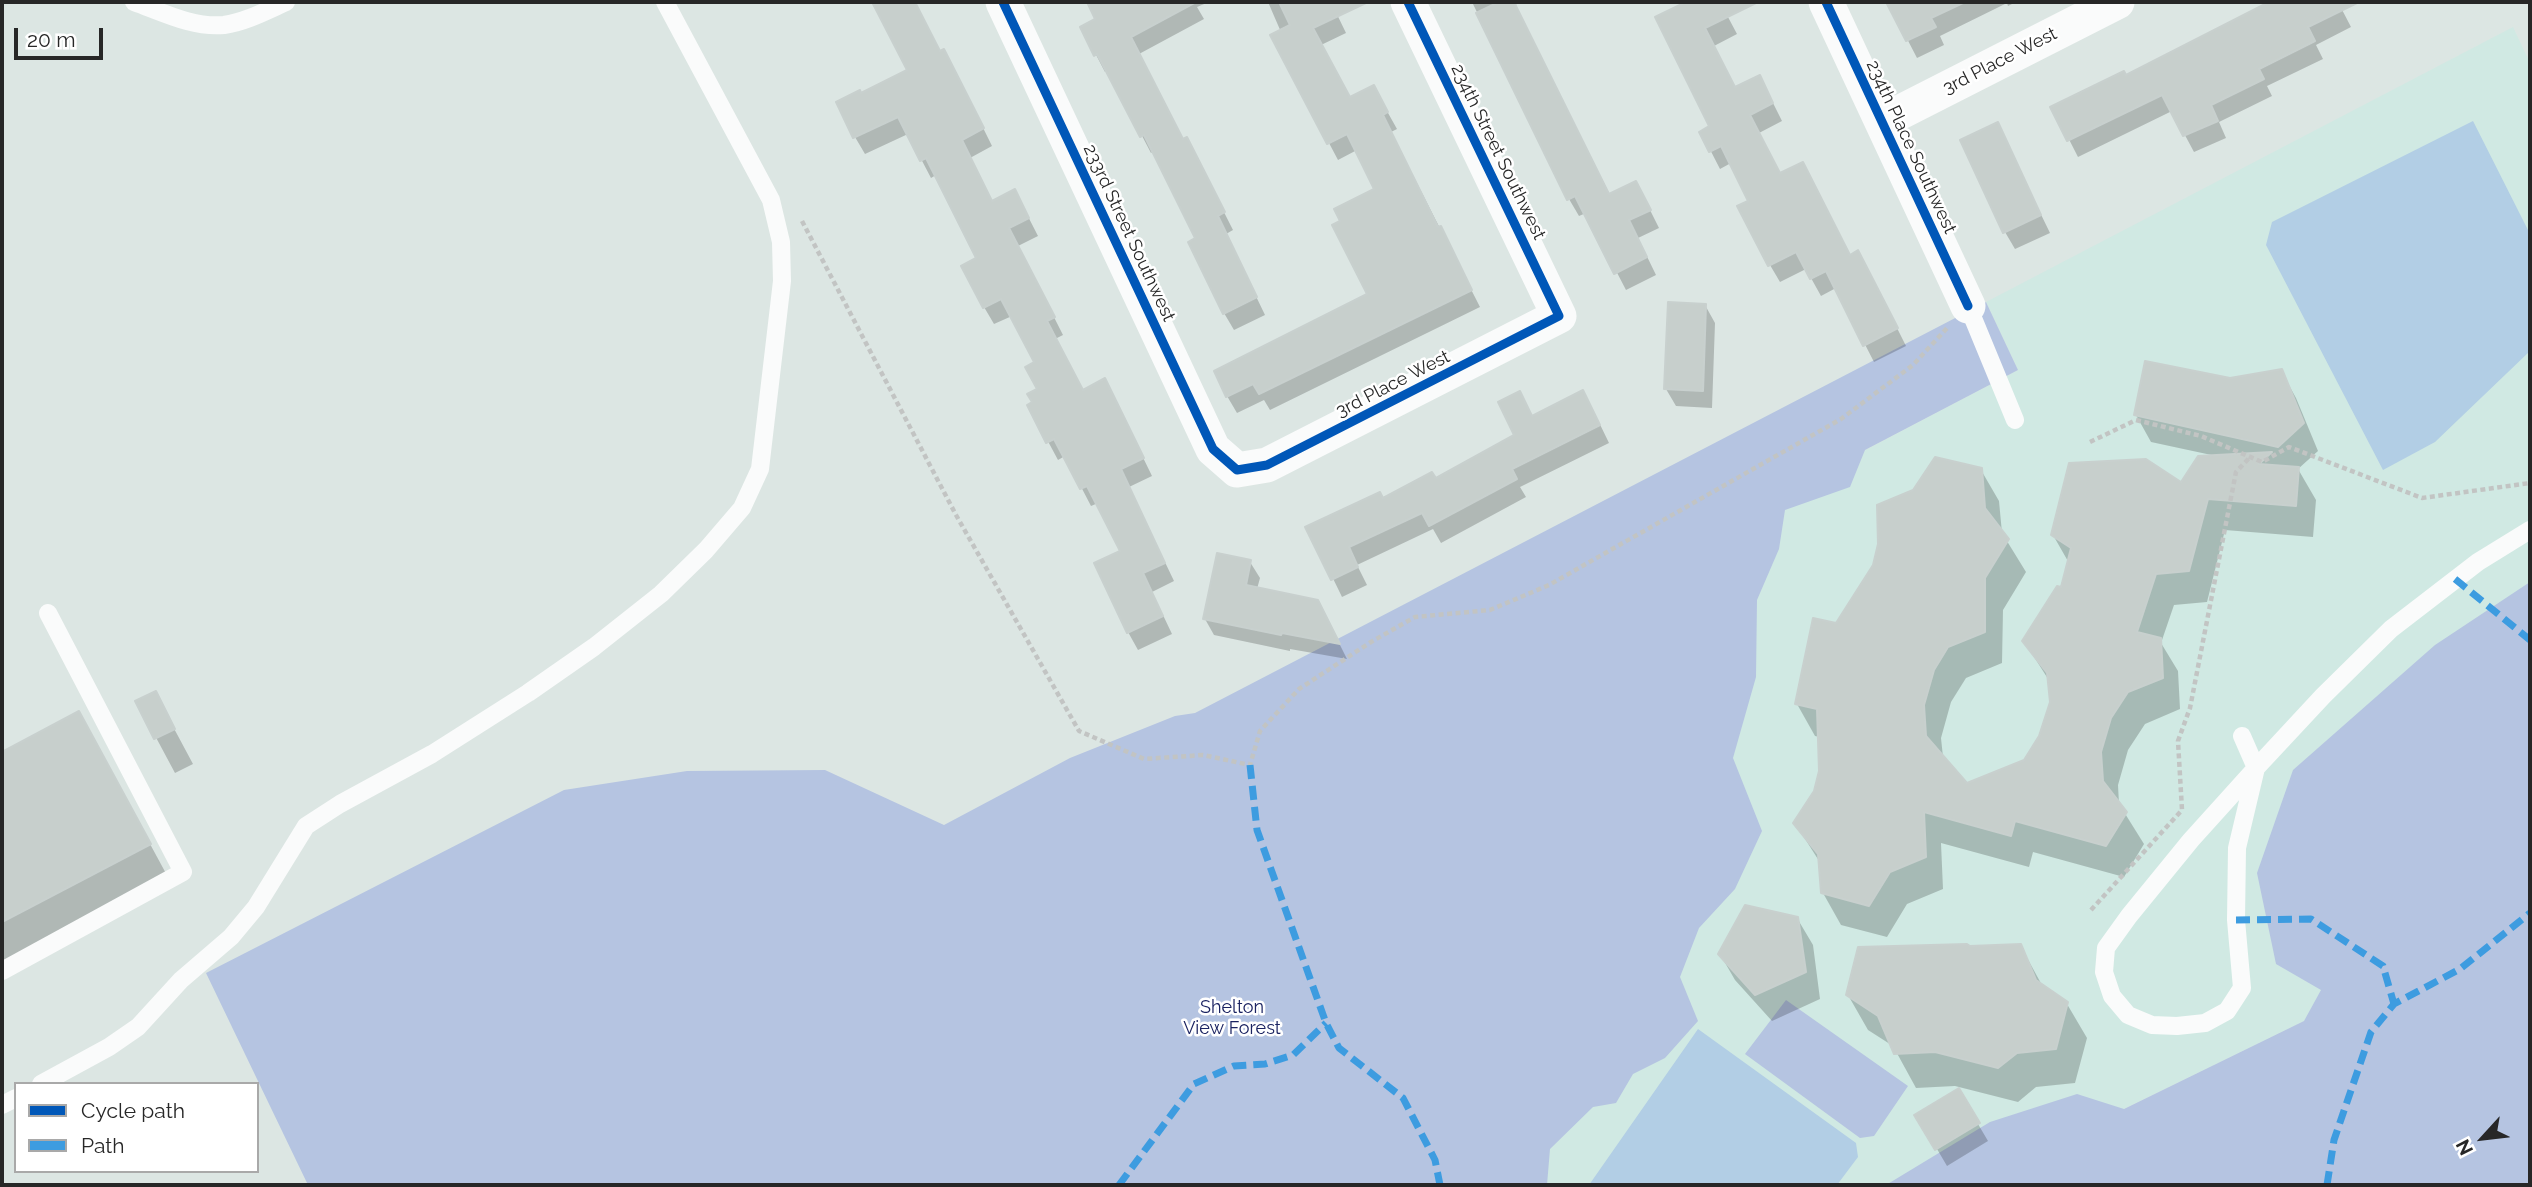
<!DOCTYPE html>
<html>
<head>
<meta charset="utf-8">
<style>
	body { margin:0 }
	#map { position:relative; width:2532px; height:1187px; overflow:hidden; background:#dce6e3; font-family:Raleway,sans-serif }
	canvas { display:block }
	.frame { position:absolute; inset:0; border:4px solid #272727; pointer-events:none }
	.legend { position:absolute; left:14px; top:1082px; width:245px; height:91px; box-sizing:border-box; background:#fff; border:2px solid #a9a9a9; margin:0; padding:9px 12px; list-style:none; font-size:21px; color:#272727 }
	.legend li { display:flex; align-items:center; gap:14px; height:35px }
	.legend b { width:35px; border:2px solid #a9a9a9 }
	.north { position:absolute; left:2448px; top:1103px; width:70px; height:70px; -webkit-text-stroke:5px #fff; paint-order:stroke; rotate:243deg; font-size:19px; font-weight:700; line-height:28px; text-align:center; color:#272727 }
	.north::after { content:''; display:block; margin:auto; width:24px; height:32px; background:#272727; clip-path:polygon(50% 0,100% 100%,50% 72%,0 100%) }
	.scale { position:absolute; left:14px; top:28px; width:89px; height:32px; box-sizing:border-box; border:4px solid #272727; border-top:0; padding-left:9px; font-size:21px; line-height:24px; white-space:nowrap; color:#272727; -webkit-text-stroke:5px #fff; paint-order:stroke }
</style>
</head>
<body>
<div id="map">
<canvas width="2532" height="1187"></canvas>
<div class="frame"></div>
<ul class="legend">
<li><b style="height:9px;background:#0057b8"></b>Cycle path</li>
<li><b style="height:9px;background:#3d9ce0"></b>Path</li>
</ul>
<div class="north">N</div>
<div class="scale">20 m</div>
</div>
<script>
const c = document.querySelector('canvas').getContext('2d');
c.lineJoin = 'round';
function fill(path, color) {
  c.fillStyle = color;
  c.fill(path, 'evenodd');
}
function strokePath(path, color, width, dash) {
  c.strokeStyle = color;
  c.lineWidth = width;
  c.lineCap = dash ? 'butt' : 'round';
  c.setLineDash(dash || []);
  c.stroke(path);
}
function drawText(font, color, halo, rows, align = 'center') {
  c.font = font + ' Raleway,sans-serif';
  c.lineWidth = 5;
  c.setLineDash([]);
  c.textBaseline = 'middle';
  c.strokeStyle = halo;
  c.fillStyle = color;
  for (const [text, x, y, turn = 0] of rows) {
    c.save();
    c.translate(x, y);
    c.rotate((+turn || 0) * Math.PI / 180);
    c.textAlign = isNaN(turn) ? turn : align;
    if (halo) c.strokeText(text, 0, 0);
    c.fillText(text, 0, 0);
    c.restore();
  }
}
fill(new Path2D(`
	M 2513,27 L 2530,63 L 2530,911 L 1968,1185 L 1496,1185 L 1289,752 L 2018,370 L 1986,302 Z`), '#d0e9e3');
fill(new Path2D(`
	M 1986,302 L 2018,370 L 1865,450 L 1850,487 L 1785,510 L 1779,549 L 1757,600 L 1756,677 L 1733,758 L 1762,831 L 1735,889 L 1699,928 L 1680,977 L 1698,1021 L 1665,1058 L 1633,1074 L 1616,1103 L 1593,1107 L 1550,1149 L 1547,1185 L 308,1185 L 206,973 L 564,790 L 687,771 L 825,770 L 944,825 L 1070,758 L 1175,716 L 1195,713 Z
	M 2530,582 L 2530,1185 L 1886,1185 L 1990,1122 L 2077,1094 L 2124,1109 L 2304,1021 L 2321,990 L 2276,964 L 2257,873 L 2293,770 L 2435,645 Z
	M 1786,1000 L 1908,1086 L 1874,1136 L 1860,1138 L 1745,1054 Z`), '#b5c4e1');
fill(new Path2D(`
	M 2473,121 L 2530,234 L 2530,351 L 2435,442 L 2383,470 L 2266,245 L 2272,222 Z
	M 1698,1029 L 1856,1143 L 1858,1157 L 1837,1185 L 1589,1185 Z`), '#b2cee5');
fill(new Path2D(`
	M 874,2 L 914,2 L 940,53 L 954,69 L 992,146 L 970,158 L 992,203 L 1015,191 L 1038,236 L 1018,246 L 1063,335 L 1055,339 L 1083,392 L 1114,398 L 1152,476 L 1129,487 L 1174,581 L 1152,592 L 1172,634 L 1138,650 L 1128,632 L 1122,551 L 1098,503 L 1091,506 L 1065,456 L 1058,460 L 1029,406 L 1034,403 L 1039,390 L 1036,363 L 1012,316 L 994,324 L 984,307 L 978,259 L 936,175 L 931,178 L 908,134 L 865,154 L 855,137 L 861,95 L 909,70 Z
	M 1094,2 L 1209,2 L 1197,7 L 1204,19 L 1139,54 L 1184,141 L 1196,157 L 1233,230 L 1226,234 L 1265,315 L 1234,330 L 1224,313 L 1198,238 L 1154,151 L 1151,153 L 1108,71 L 1105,72 L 1082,28 L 1098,20 L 1090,4 Z
	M 1268,2 L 1331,2 L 1346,33 L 1321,45 L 1350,99 L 1383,104 L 1397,129 L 1391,132 L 1480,307 L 1270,410 L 1264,400 L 1237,413 L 1227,396 L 1369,295 L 1377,190 L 1357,150 L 1338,160 L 1329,143 Z
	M 1472,2 L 1521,2 L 1515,5 L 1610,195 L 1645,200 L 1659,228 L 1638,238 L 1656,275 L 1626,290 L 1586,213 L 1579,216 L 1569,199 Z
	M 1690,2 L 1720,2 L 1737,34 L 1714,46 L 1735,89 L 1769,95 L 1782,121 L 1759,133 L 1780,175 L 1850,256 L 1868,270 L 1906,346 L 1874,362 L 1836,288 L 1821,296 L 1806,269 L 1780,282 L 1770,265 L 1750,202 L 1731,163 L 1720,169 L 1701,132 L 1711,127 L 1657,18 Z
	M 1888,2 L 2016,2 L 2008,6 L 2007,3 L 1940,36 L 1944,45 L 1917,58 Z
	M 2274,2 L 2338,2 L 2351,27 L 2316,45 L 2323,59 L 2267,86 L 2272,96 L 2219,122 L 2226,138 L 2194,152 L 2172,111 L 2078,157 L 2053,108 L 2125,77 Z
	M 1997,124 L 2050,233 L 2015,249 L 2005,232 Z
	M 1705,305 L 1715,323 L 1712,408 L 1676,406 L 1666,389 Z
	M 2281,371 L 2296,398 L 2318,451 L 2298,469 L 2316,500 L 2313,537 L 2225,530 L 2207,602 L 2174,605 L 2161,643 L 2178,671 L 2180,709 L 2145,724 L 2128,750 L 2118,785 L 2119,804 L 2144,844 L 2124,877 L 2033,852 L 2029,867 L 1941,843 L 1943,889 L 1907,904 L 1887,937 L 1841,925 L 1823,893 L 1821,864 L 1795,823 L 1816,792 L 1821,771 L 1820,737 L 1815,736 L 1797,704 L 1837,625 L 1981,470 L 1999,501 L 2002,533 L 2026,572 L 2003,610 L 2002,663 L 1966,678 L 1951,702 L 1941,738 L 1943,757 L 1966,785 L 2025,762 L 2041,736 L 2051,703 L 2050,682 L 2024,641 L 2062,590 L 2069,563 L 2053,535 L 2182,485 L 2216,456 L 2151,442 L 2136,415 L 2230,380 Z
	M 1593,410 L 1609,443 L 1520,487 L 1526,497 L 1441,543 L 1433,529 L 1357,565 L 1367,585 L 1342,597 L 1308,527 L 1435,480 L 1517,436 L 1533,417 Z
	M 1250,562 L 1260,578 L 1257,589 L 1327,619 L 1347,659 L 1290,649 L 1290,651 L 1214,635 L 1205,619 Z
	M 155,693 L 193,764 L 175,773 L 137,702 Z
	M 79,713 L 169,879 L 2,967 L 2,754 Z
	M 1797,918 L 1813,945 L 1820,999 L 1772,1021 L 1735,980 L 1720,954 Z
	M 2020,945 L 2043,987 L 2067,1004 L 2087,1038 L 2075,1083 L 2036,1087 L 2018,1102 L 1955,1086 L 1916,1088 L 1893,1046 L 1868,1030 L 1848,995 Z
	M 1958,1090 L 1988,1141 L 1947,1166 L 1917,1115 Z`), '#0003');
const building = new Path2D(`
	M 872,2 L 915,2 L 940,51 L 944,49 L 984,128 L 962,140 L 992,201 L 1015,189 L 1029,218 L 1009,228 L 1055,317 L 1047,321 L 1083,390 L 1105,378 L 1144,458 L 1121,469 L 1165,563 L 1143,573 L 1163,616 L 1127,633 L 1094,563 L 1120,551 L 1087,486 L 1080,489 L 1054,439 L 1046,443 L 1027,405 L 1032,402 L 1027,394 L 1037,389 L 1025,367 L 1034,362 L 1001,299 L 983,308 L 961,266 L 976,258 L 926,158 L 920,161 L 898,117 L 853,138 L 836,102 L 860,90 L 861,93 L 907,70 Z
	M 1087,2 L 1196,2 L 1131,37 L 1183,139 L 1187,137 L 1225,212 L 1218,216 L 1257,297 L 1223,314 L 1188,242 L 1195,238 L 1144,135 L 1140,137 L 1097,54 L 1094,56 L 1080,27 L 1095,19 Z
	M 1279,2 L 1368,2 L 1313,28 L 1350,97 L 1374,85 L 1388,112 L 1383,115 L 1438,227 L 1441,226 L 1472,290 L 1259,394 L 1253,384 L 1226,397 L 1214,371 L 1367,294 L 1332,225 L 1340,221 L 1334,209 L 1374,189 L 1347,134 L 1327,144 L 1270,35 L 1290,25 Z
	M 1499,2 L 1514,2 L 1609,194 L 1636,181 L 1651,210 L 1629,220 L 1647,257 L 1614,274 L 1575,196 L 1567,200 L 1476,13 Z
	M 1686,2 L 1758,2 L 1705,28 L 1735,87 L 1760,75 L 1773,103 L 1750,115 L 1780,173 L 1803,162 L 1850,255 L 1858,250 L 1898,328 L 1863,346 L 1826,271 L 1810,279 L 1796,252 L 1768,266 L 1737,206 L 1748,201 L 1721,146 L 1709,152 L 1699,132 L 1709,126 L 1655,17 Z
	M 1886,2 L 1965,2 L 1931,18 L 1936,27 L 1906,41 Z
	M 2269,2 L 2359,2 L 2308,27 L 2315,41 L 2259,69 L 2264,79 L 2211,105 L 2218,121 L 2183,136 L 2162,95 L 2067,141 L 2050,107 L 2124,71 L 2126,75 Z
	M 1998,122 L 2041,215 L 2003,233 L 1960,140 Z
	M 1668,302 L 1706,304 L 1703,391 L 1664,389 Z
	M 2145,361 L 2230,378 L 2282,369 L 2304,423 L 2278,447 L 2134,415 Z
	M 1583,390 L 1600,425 L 1512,469 L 1517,479 L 1429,526 L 1422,513 L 1349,547 L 1358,567 L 1331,580 L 1305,527 L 1380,492 L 1383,498 L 1432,472 L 1436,478 L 1514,435 L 1498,402 L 1520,391 L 1532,416 Z
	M 2272,452 L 2259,464 L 2299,467 L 2296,506 L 2208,499 L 2189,571 L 2156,574 L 2137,632 L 2161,638 L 2163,678 L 2128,692 L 2111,718 L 2101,752 L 2103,781 L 2127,812 L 2106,846 L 2015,821 L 2011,836 L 1924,812 L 1926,857 L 1890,872 L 1869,906 L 1821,893 L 1818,854 L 1793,823 L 1814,791 L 1819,771 L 1817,709 L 1795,704 L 1813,618 L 1836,623 L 1873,565 L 1878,544 L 1877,505 L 1913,490 L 1935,457 L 1982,468 L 1985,508 L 2009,539 L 1985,578 L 1985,632 L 1948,647 L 1934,670 L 1924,705 L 1926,736 L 1967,783 L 2024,760 L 2039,736 L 2050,702 L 2047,673 L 2022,641 L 2057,586 L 2061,587 L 2071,548 L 2051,535 L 2069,463 L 2146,459 L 2181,482 L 2198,456 Z
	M 1217,553 L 1251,560 L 1246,585 L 1318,600 L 1340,644 L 1282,633 L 1281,635 L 1203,619 Z
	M 156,691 L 175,729 L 154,739 L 135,701 Z
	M 79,711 L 151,844 L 2,922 L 2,752 Z
	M 1745,905 L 1798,917 L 1806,972 L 1755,995 L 1718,954 Z
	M 1967,944 L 1970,946 L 2021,944 L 2036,980 L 2068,1002 L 2056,1049 L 2017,1053 L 1998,1068 L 1935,1052 L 1894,1054 L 1878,1016 L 1846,995 L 1858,947 Z
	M 1959,1088 L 1980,1123 L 1935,1150 L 1914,1115 Z`);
fill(building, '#c7cfcc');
strokePath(building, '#c8d0ce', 2);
strokePath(new Path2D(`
	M 802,221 L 956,515 L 1079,731 L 1144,759 L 1203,755 L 1250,765 L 1260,731 L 1299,689 L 1371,642 L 1415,617 L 1490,610 L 1549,585 L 1841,419 L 1913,365 L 1948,327
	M 2090,442 L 2136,420 L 2201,436 L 2262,462 L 2289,447 L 2422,498 L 2530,483
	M 2091,910 L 2182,810 L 2178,741 L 2190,708 L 2236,472 L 2251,456`), '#c2c4c3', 4.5, [5, 3.5]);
strokePath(new Path2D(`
	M 134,2 C 162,12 193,28 224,25 C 245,22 266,11 286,2
	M 1968,306 L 2015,420
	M 2242,736 L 2256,768 L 2237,848 L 2236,920 L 2242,988 L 2227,1011 L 2205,1023 L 2177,1026 L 2152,1025 L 2128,1015 L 2112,996 L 2104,972 L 2106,948 L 2129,916 L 2191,840 L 2256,768 L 2323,696 L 2391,629 L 2478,562 L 2530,530
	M 2,971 L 183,872 L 48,613
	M 41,1084 L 109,1047 L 138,1027 L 181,980 L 231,937 L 256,907 L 306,826 L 340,804 L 432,754 L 528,693 L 594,647 L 661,594 L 706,550 L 742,508 L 760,469 L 782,281 L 781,242 L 771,200 L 665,2
	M 2,1105 L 16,1098`), '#fafbfb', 18);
strokePath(new Path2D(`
	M 1003,2 L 1213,449 L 1237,470 L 1267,465 L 1559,316 L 1408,2
	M 1826,2 L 1968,306
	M 1883,121 L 2117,2`), '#fafbfb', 35);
strokePath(new Path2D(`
	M 2455,579 L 2530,640
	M 1250,765 L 1257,830 L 1326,1023 L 1339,1048 L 1403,1098 L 1435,1160 L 1440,1185
	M 2236,920 L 2311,919 L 2383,966 L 2394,1004
	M 1119,1185 L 1194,1084 L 1234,1066 L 1265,1064 L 1293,1055 L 1326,1023
	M 2327,1185 L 2334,1140 L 2371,1032 L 2394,1004 L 2460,969 L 2530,913`), '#3d9ce0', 7, [14, 7]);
strokePath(new Path2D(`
	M 1003,2 L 1213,449 L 1237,470 L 1267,465 L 1559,316 L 1408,2
	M 1826,2 L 1968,306`), '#0057b8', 9);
drawText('18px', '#272727', '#fff', [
	["3rd Place West",2000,61,-27],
	["234th Place Southwest",1911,147,65],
	["234th Street Southwest",1498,152,64],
	["233rd Street Southwest",1129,233,65],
	["3rd Place West",1393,384,-27]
]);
drawText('18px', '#1a2261', '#fff', [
	["Shelton",1232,1008],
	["View Forest",1232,1029]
]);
</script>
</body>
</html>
